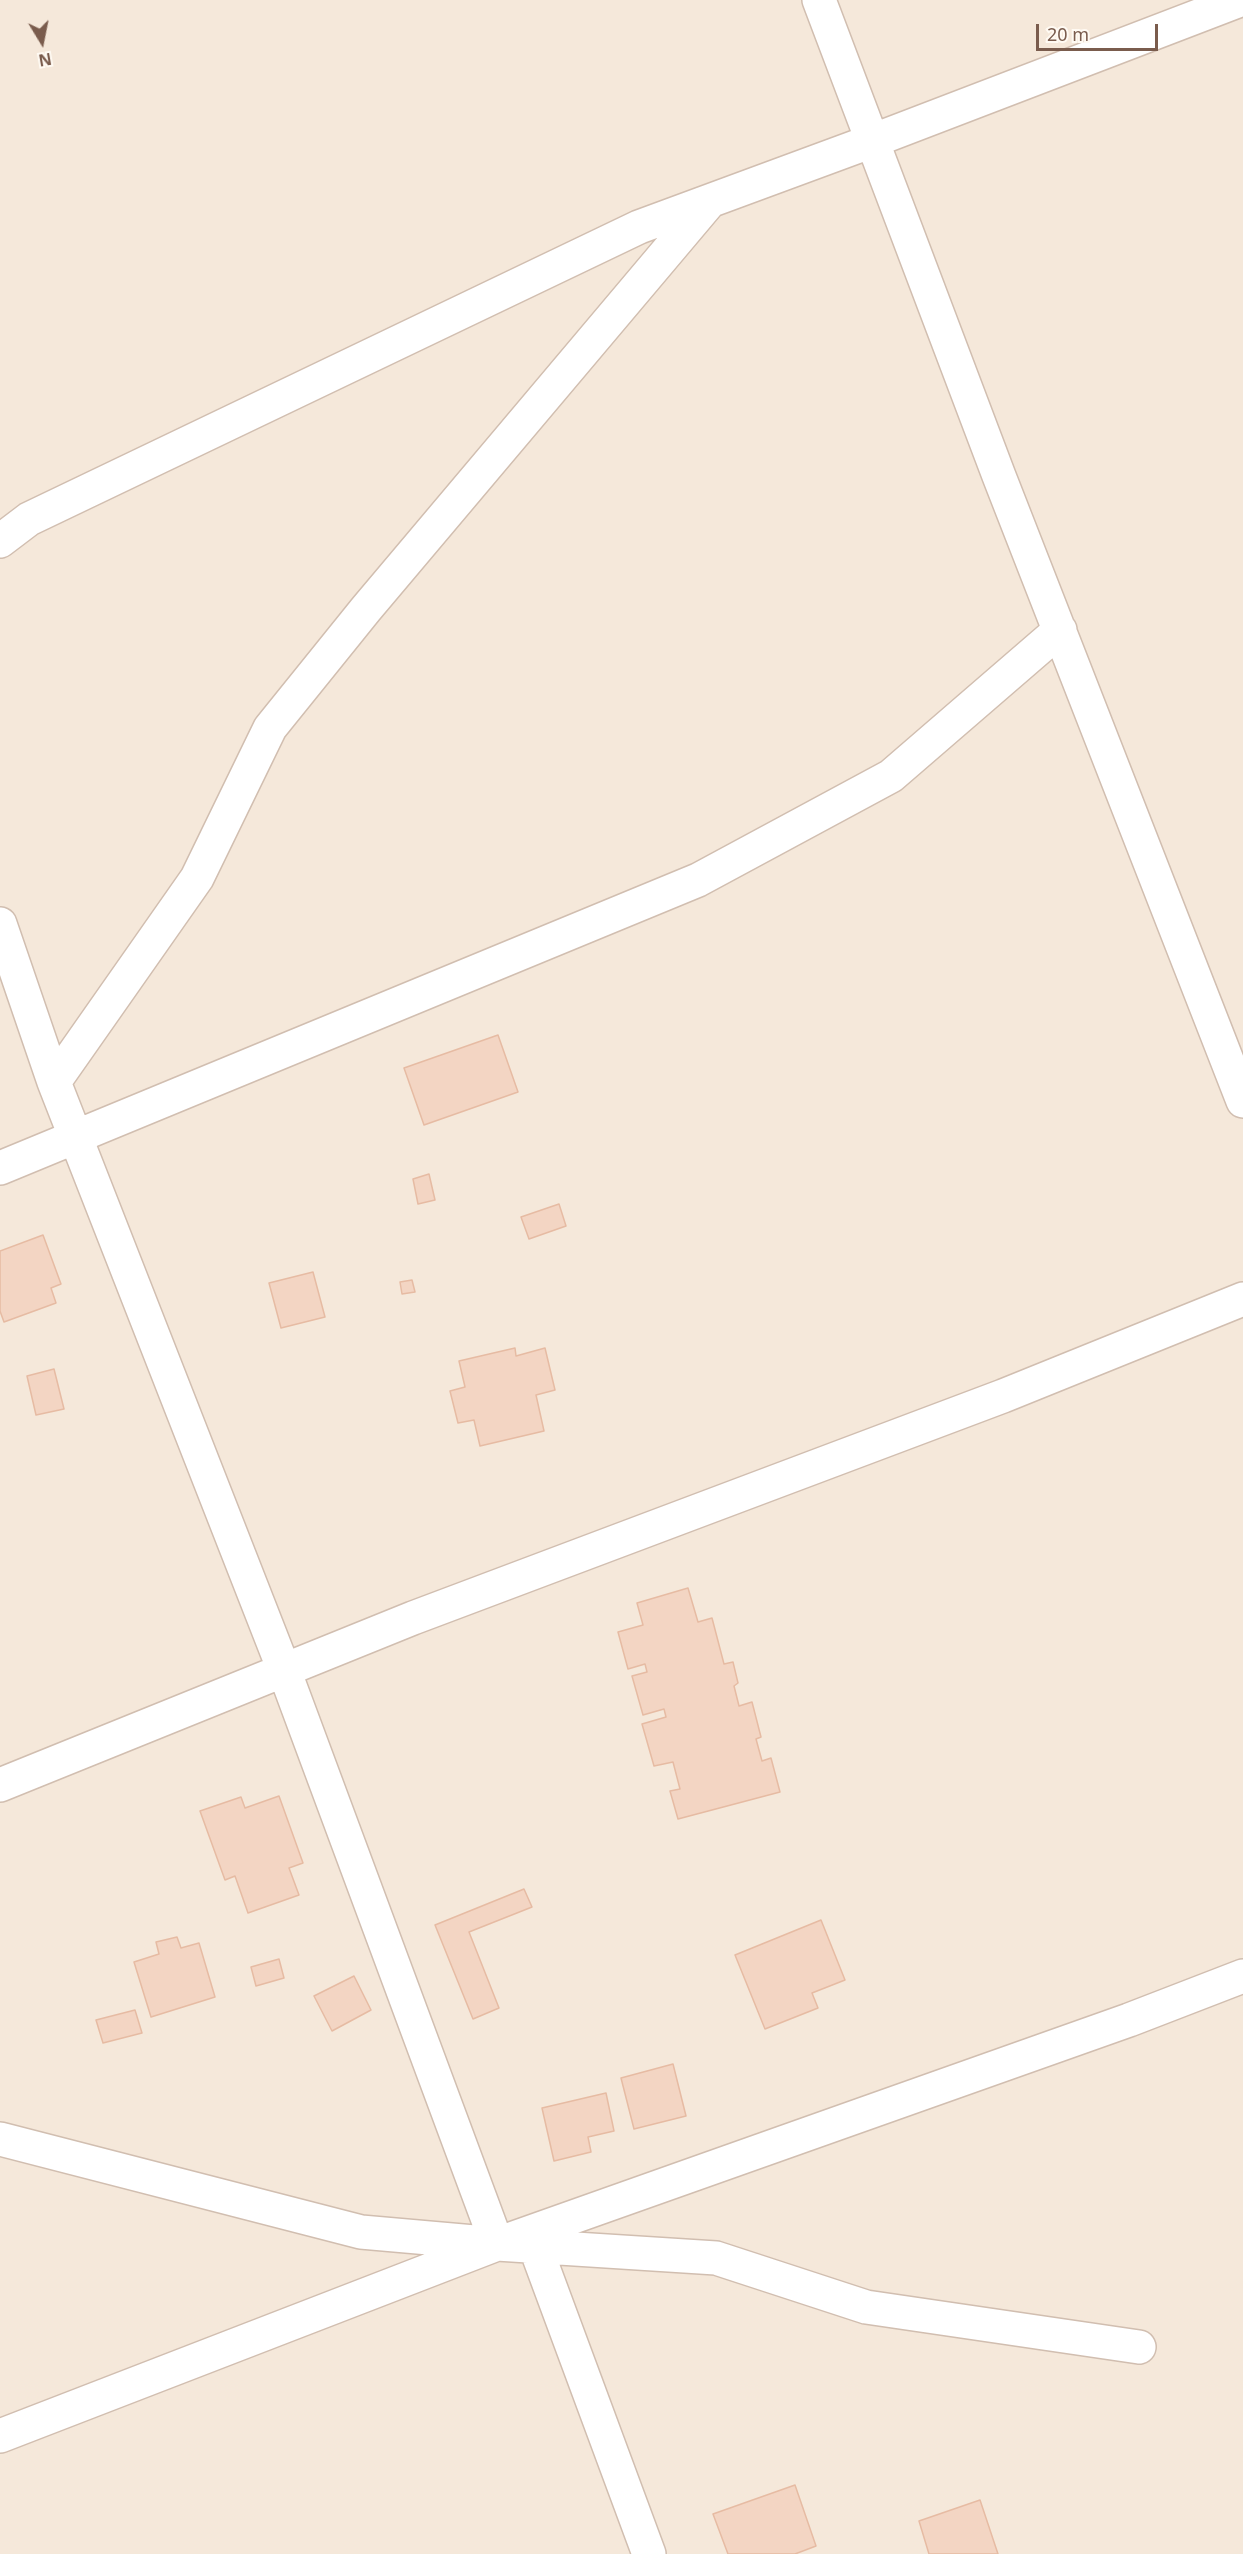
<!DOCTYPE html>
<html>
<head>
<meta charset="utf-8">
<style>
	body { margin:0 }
	#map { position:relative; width:1243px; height:2554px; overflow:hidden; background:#fdf6ec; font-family:"Noto Sans",sans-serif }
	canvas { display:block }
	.north { position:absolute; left:12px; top:12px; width:60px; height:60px; -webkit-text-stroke:4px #fffaf3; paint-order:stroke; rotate:170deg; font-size:16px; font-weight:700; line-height:24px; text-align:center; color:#7a5c4d }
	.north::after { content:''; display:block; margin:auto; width:21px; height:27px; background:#7a5c4d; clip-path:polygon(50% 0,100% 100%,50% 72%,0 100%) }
	.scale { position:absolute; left:1036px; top:24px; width:122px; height:27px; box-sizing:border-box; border:3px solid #7a5c4d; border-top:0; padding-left:8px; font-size:18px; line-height:21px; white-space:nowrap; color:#7a5c4d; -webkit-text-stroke:4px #fffaf3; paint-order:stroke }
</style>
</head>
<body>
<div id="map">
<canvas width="1243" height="2554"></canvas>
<div class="north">N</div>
<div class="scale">20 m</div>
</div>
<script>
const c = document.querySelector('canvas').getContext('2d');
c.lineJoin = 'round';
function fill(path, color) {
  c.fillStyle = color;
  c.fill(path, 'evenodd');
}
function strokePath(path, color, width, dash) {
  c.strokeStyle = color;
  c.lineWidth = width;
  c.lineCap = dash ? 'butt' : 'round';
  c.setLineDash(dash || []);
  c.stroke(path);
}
fill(new Path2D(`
	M 0,0 L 1243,0 L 1243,2554 L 0,2554 Z`), '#f5e8da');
const building = new Path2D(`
	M 498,1035 L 518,1092 L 424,1125 L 404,1068 Z
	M 429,1174 L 435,1200 L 418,1204 L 413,1179 Z
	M 559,1204 L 566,1226 L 529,1239 L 521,1217 Z
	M 43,1235 L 61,1284 L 51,1288 L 56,1303 L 4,1322 L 0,1311 L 0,1251 Z
	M 313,1272 L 325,1317 L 281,1328 L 269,1283 Z
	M 412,1280 L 415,1292 L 402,1294 L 400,1282 Z
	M 515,1348 L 516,1356 L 545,1348 L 555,1390 L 536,1395 L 544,1431 L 480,1446 L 474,1420 L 458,1423 L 450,1391 L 465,1387 L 459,1361 Z
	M 54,1369 L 64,1409 L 36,1415 L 27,1376 Z
	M 688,1588 L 698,1622 L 712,1618 L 724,1664 L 733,1662 L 738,1683 L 734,1686 L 739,1706 L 752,1702 L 761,1737 L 756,1739 L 762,1761 L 771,1758 L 780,1792 L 678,1819 L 670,1791 L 680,1789 L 673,1762 L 654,1766 L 642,1724 L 666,1717 L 664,1709 L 643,1715 L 632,1676 L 647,1672 L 645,1664 L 628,1669 L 618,1632 L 643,1625 L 637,1603 Z
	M 279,1796 L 303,1863 L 289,1868 L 299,1895 L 248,1913 L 235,1876 L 225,1880 L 200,1811 L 241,1797 L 245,1808 Z
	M 524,1889 L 532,1907 L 469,1932 L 499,2008 L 473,2019 L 435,1925 Z
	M 821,1920 L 845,1980 L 812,1993 L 818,2008 L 765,2029 L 735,1955 Z
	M 177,1937 L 181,1948 L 199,1943 L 215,1997 L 151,2017 L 134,1962 L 159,1954 L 156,1942 Z
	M 279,1959 L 284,1978 L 256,1986 L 251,1967 Z
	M 354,1976 L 371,2010 L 332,2031 L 314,1996 Z
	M 135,2010 L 142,2033 L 103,2043 L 96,2020 Z
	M 673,2064 L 686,2116 L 634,2129 L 621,2078 Z
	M 606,2093 L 614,2131 L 588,2137 L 591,2152 L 554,2161 L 542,2108 Z
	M 795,2485 L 816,2546 L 795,2554 L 728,2554 L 713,2514 Z
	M 980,2500 L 998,2554 L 929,2554 L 919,2521 Z`);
fill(building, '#f3d5c3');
strokePath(building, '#e6bba3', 1.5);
const minor = new Path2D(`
	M 819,0 L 999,476 L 1243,1101
	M 0,541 L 29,519 L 639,227 L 872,141 L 1240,0
	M 0,924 L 54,1082 L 284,1670 L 497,2244
	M 54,1082 L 197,878 L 270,728 L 366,609 L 710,201
	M 0,1168 L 698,880 L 891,776 L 1060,630
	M 0,1785 L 413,1618 L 1003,1396 L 1243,1299
	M 0,2139 L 361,2232 L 497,2244 L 716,2258 L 866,2307 L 1139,2347
	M 535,2246 L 649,2554
	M 0,2436 L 497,2244 L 1129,2020 L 1243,1976`);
strokePath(minor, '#d1beb0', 36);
strokePath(minor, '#fff', 33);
</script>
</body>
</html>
